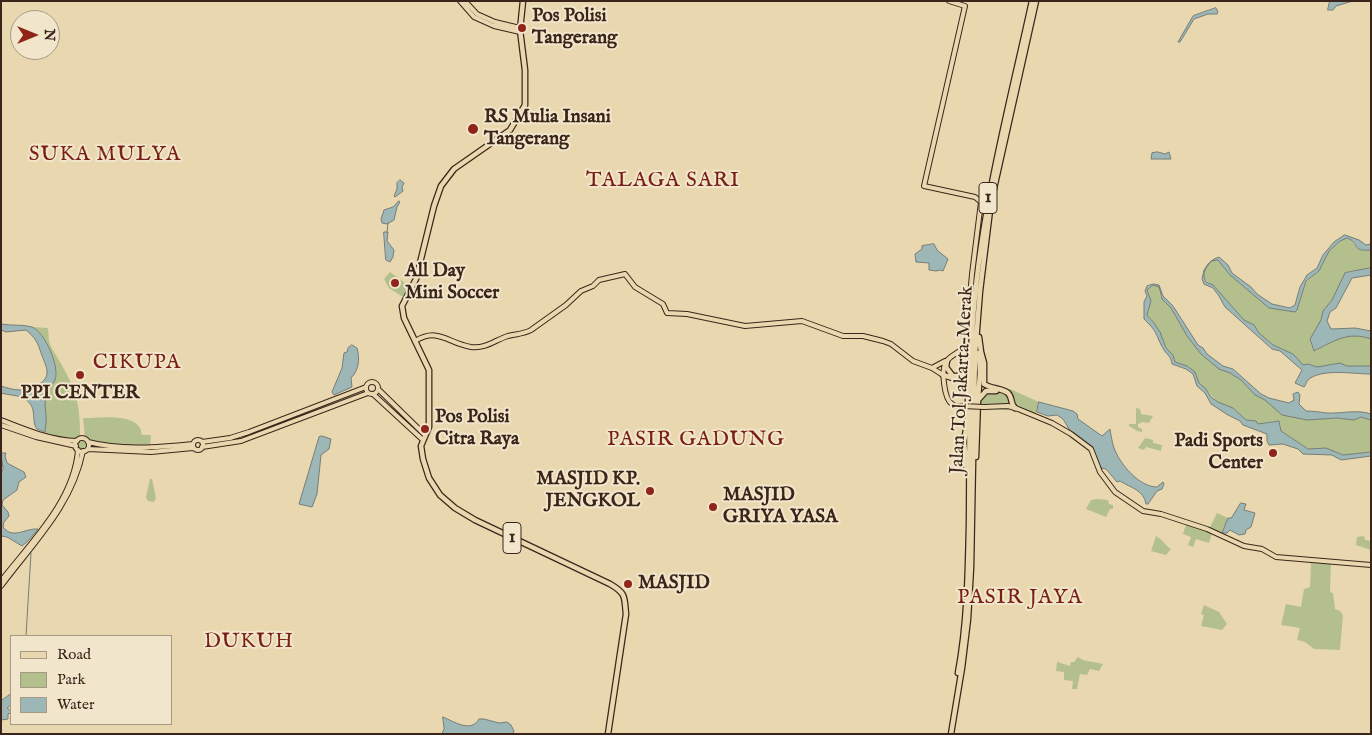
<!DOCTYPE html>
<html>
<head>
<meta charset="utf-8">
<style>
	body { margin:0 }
	#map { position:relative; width:1372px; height:735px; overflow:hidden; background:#e9d8af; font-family:"IM FELL English",serif }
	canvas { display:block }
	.frame { position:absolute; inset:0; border:2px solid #3b251a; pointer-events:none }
	.legend { position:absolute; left:10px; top:635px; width:162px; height:90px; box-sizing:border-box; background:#f1e6cb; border:1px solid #a89984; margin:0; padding:6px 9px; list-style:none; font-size:15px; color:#3b251a }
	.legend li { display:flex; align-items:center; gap:10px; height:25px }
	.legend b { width:25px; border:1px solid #a89984 }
	.north { position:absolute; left:10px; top:10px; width:50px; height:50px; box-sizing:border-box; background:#f1e6cb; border:1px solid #a89984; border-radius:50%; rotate:90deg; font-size:14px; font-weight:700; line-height:20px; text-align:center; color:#3b251a }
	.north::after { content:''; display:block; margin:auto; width:18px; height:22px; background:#8f2418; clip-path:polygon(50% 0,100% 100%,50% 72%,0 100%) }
</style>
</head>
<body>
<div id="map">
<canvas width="1372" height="735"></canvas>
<div class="frame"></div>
<ul class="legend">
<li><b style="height:6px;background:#e9d8af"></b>Road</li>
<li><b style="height:14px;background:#b3bf8d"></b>Park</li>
<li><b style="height:14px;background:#9db7b6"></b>Water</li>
</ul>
<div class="north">N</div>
</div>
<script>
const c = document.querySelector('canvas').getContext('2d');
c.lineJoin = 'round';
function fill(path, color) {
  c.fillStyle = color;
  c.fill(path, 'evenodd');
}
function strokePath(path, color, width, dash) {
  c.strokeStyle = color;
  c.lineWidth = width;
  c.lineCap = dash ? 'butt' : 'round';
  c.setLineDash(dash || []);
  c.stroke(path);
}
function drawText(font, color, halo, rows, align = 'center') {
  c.font = font + ' "IM FELL English",serif';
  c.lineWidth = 4;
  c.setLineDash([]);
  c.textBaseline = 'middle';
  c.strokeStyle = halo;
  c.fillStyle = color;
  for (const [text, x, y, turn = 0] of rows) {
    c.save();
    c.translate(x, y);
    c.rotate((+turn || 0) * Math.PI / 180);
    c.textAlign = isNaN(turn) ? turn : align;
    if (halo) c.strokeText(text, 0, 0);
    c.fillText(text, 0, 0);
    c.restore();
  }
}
fill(new Path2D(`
	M 1344,238 L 1351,239 C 1358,250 1358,251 1371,250 L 1371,268 L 1358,271 L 1349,271 L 1332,300 L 1323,311 L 1321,320 L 1310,340 L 1313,350 L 1316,351 C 1324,345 1344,335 1354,335 C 1360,335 1365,337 1371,339 L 1371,366 L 1347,366 L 1340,363 L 1317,367 L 1308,364 L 1303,365 L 1293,354 L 1273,345 L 1259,333 L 1254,325 L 1244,320 L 1213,285 C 1199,278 1203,271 1211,261 L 1218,260 L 1230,275 L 1269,308 L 1294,312 L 1297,310 L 1306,282 L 1319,271 L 1329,251 Z
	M 390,272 L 409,286 L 403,297 L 389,288 L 384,279 Z
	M 1153,285 L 1159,287 L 1160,296 L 1171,308 L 1187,336 L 1201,354 L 1213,364 L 1230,373 L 1241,380 L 1255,395 L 1265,400 L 1282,415 L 1307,420 L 1337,418 L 1354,420 L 1361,417 L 1370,419 L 1371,452 L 1342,455 L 1326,448 L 1308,449 L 1281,431 L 1280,422 L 1275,421 L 1258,424 L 1253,420 L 1246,420 L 1233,408 L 1220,404 L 1199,383 L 1193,371 L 1187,366 L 1175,362 L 1173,355 L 1166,348 L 1151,319 L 1147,315 L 1151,301 L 1147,290 Z
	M 32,327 L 48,328 L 49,341 L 51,347 C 72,382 81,396 80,438 L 85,438 L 83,418 C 99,418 131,413 140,428 C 141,430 141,433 142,435 L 151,435 L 150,448 L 88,442 L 88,449 L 83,451 L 77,449 L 76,442 L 43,435 C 48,423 44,413 45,401 C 46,392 52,387 55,380 C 60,366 45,332 32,327 Z
	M 1010,389 L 1039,402 L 1035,416 L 1017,411 L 979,408 C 983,389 988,391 1006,394 Z
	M 1136,408 L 1140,409 L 1141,414 L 1153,416 L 1149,423 L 1142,422 L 1138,424 L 1138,427 L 1142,429 L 1142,432 L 1137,431 L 1129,426 L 1129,424 L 1136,424 Z
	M 1145,438 L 1153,440 L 1153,443 L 1162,445 L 1161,451 L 1146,447 L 1144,450 L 1138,448 Z
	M 150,479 L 152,479 L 156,498 L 154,502 L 148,501 L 146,497 Z
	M 1097,499 L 1108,500 L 1109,504 L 1113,505 L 1113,509 L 1110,509 L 1106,517 L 1086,509 L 1091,500 Z
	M 1217,513 L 1228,518 L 1221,536 L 1212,533 L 1209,543 L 1196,539 L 1193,547 L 1188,545 L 1191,537 L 1183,534 L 1187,521 L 1209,529 Z
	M 1156,536 C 1163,540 1165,545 1171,549 L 1166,555 L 1151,551 Z
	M 1364,536 L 1365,540 L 1371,541 L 1371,550 L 1356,545 L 1357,537 Z
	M 1331,560 L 1330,592 L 1333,593 L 1335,609 L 1340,611 L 1343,615 L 1340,650 L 1314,649 L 1305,642 L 1297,640 L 1300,628 L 1281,625 L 1286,604 L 1301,607 L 1304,589 L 1310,587 L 1311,562 Z
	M 1204,605 L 1219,612 L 1227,624 L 1222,630 L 1201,626 L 1204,615 L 1201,614 Z
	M 1078,657 L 1083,660 L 1103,664 L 1099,671 L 1090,669 L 1087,675 L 1080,674 L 1077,689 L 1072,689 L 1073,681 L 1064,680 L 1064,672 L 1056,671 L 1057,662 L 1070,666 L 1071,662 L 1074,662 Z`), '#b3bf8d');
const water = new Path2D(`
	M 1330,1 L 1353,1 L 1336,6 L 1333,10 L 1328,10 Z
	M 1216,8 L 1218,12 L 1217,14 L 1208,14 L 1194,19 L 1180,42 L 1178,42 L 1193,16 Z
	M 1158,152 L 1165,154 L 1169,152 L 1171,159 L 1151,159 L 1152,153 Z
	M 400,180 L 404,183 L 402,187 L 403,191 L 395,197 L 394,196 L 397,189 L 397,183 Z
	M 399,201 L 400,202 L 397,207 L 394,220 L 387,224 L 382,223 L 381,219 L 384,210 L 393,207 Z
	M 384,232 L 388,232 L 387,241 L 394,250 L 393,257 L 390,262 L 386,260 Z
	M 1345,235 L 1359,240 L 1366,245 L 1371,244 L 1371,250 C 1350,252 1361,243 1347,238 L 1340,241 L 1329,251 L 1319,271 L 1306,281 L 1297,310 L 1295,312 L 1269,308 L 1230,275 L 1218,260 L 1211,261 C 1206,268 1201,273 1206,282 L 1213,285 L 1244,320 L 1254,325 L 1259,333 L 1273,345 L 1293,354 L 1303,365 L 1308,364 L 1317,367 L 1340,363 L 1347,366 L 1371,366 L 1371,374 C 1353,374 1321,368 1308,380 C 1306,382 1306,385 1304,387 L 1295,383 L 1302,370 L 1280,351 L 1272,349 L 1225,307 L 1219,296 L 1213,288 L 1204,284 L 1202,279 L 1204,270 L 1208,264 L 1214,259 L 1219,257 L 1228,265 L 1232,273 L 1251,287 L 1257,294 L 1272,304 L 1290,308 L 1295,305 L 1300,287 L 1307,275 L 1317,268 L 1323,255 L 1334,242 Z
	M 934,244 L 937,250 L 948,259 L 943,271 L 940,270 L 936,271 L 929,270 L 929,263 L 916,262 L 915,254 L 922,249 L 922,246 Z
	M 1371,268 L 1371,275 L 1352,278 L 1336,308 L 1330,312 L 1327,321 L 1331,329 L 1355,328 L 1371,331 L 1371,339 C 1348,331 1334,341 1314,351 L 1310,339 L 1321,320 L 1323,311 L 1332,300 L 1345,273 Z
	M 1154,284 L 1159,285 L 1163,296 L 1173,306 L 1198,345 L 1203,348 L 1207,354 L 1223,366 L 1233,369 L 1261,394 L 1269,398 L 1289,403 L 1294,400 L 1293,394 L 1298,392 L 1300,395 L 1299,404 L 1306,411 C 1313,411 1320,412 1326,413 C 1340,414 1357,409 1371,414 L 1371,420 L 1361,417 L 1354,420 L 1337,418 L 1307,420 L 1282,415 L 1265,400 L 1255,395 L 1241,380 L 1230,373 L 1219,369 L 1201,354 L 1187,336 L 1171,308 L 1162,299 L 1159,287 L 1153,285 L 1147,290 L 1151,301 L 1147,315 L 1154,323 L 1160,332 L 1166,348 L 1173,355 L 1175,362 L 1187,366 L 1195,372 L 1199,383 L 1205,388 L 1211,397 L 1218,402 L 1233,408 L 1246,420 L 1256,421 L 1258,424 L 1279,421 L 1281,431 L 1308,449 L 1326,448 L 1343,455 L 1371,452 L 1371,456 L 1341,460 L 1332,455 L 1303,454 L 1298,449 L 1283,444 L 1269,445 L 1267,441 L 1267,434 C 1259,431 1251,428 1243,425 L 1240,421 L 1228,415 L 1211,404 L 1205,393 L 1197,386 L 1193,374 L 1186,369 L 1172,364 C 1171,356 1168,356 1164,350 C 1155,335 1159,333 1144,319 L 1144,302 L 1147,296 L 1145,291 L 1147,286 Z
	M 1,324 C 11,326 22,324 32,327 C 45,332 60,367 55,380 C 52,386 47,391 46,397 C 44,404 46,410 46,416 C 47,421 45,427 45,432 C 44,432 37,429 37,429 C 30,422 40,405 21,397 C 16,395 8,395 1,393 L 1,386 C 7,388 14,390 20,390 C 30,390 48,383 47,372 C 47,366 43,359 41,353 C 38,343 35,337 26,330 L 6,332 L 1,330 Z
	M 352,345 L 357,348 C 360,359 359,370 351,378 L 352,387 L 334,395 L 332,392 L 342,368 L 344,353 L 347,352 L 348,348 Z
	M 1039,402 L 1073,411 L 1077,414 L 1078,419 L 1102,436 L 1110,429 C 1111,435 1112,442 1114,448 C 1120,464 1139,487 1157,487 L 1163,482 L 1164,484 L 1162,489 L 1157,491 L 1148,504 L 1146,504 C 1144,490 1131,488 1120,481 L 1117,482 L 1106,469 L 1101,468 L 1092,447 L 1069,429 L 1063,419 L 1057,415 L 1048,416 L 1037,412 Z
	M 322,436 L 331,439 L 329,449 L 321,455 L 317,494 L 312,507 L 299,504 L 319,437 Z
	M 1,453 L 6,453 L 5,456 L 7,463 L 24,472 L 26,477 L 19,482 L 17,490 L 3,500 L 2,505 L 8,512 L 9,516 L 4,522 L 3,527 C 13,540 25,528 38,529 L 28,541 L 22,546 L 7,537 L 1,536 L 1,473 L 3,469 Z
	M 1241,503 L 1246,504 L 1244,510 L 1255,513 L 1251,527 L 1246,530 L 1245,534 L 1239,535 L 1230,530 L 1227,533 L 1222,533 L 1228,518 L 1231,518 Z
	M 11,694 L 11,705 L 7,708 L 11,711 L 11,713 L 8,714 L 8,719 L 1,720 L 1,701 Z
	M 443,717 C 455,722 471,733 479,719 L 484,719 L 499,723 L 507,722 L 511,725 L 514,731 L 513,734 L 442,734 L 444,729 Z`);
fill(water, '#9db7b6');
strokePath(water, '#767d78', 1);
strokePath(new Path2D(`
	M 387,232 L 388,223
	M 26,636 L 31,553`), '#767d78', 1);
const major = new Path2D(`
	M 460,1 L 474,17 L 494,26 L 520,32
	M 465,1 L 477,14 L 495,22 L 520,28
	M 949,1 L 965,6 L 924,186 L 975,197 L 981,202 L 972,274 L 966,343 C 962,353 951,354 946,362 C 941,370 944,399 952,404 C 955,407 959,406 963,406
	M 415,341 C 439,327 447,343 471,347 C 486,349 495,340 508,336 C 516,334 524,334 531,330 L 566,305 L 581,291 L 593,286 L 599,280 L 625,274 L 635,287 L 663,304 L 667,313 L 687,314 L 745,326 L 802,321 L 843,336 L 863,336 L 883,341 L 891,344 L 913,361 L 932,368 L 943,375
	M 932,368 L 945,361
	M366 388a6 6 0 1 1 12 0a6 6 0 1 1-12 0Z
	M 378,389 L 425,435
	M 373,394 L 423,440
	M 984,407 L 1008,406 L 1018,409 L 1052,423 L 1071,434 L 1091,449 L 1100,472 L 1115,492 L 1143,511 L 1161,514 L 1207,529 L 1244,546 L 1262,549 L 1276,557 L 1371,565
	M 1,420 C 26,430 50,440 77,441
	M 1,425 L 36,437 L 76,446
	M75 445a7 7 0 1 1 14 0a7 7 0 1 1-14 0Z
	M193 445a5 5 0 1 1 10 0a5 5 0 1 1-10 0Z
	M 88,442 C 123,451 158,447 193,444
	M 202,442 L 230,438 L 249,432 L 366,387
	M 202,447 L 241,441 L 368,393
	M 88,449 L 151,452 L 193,448
	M 1,581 C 31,542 74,501 78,450
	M 1,586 C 33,543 72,506 83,451`);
const highway = new Path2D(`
	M 523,1 L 520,30 L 525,70 L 525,105 L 510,130 L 454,169 L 441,186 L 434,206 L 416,279 L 402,306 L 404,318 L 429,370 L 429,427 L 421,446 L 423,459 L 429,478 L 440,495 L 455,508 L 475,520 L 610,584 C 627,594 624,597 626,614 L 608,734
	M 979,337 L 981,352 L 984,363 L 984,384 C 991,389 1002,388 1008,393 C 1013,398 1010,404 1015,408
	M 947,361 L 946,367 L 952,375
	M 943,375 L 962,381 L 968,388 L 968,416 L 964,442 L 967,474
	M 955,376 L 965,376 L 971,366
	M 978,398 L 980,374 L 979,353
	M 976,457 L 978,400 L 986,391 L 996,391
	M 958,673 C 967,625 968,575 969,526 C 970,453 968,379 974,306 C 983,203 1010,102 1032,1
	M 951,734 L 962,668 L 968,619 L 971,567 L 975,354 L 980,291 L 991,202 L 1036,1`);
strokePath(major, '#3b251a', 6);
strokePath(highway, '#3b251a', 7);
strokePath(major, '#e9d8af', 4);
strokePath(highway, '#e9d8af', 4.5);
const majorBridge = new Path2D(`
	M 963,406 L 984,407`);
strokePath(majorBridge, '#3b251a', 6, []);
strokePath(majorBridge, '#e9d8af', 4);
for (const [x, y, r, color] of [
	[522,28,5,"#8f2418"],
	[473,129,6,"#8f2418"],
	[395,283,5,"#8f2418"],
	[80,375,5,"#8f2418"],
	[425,429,5,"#8f2418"],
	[1273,453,5,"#8f2418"],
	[650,491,5,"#8f2418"],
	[713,507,5,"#8f2418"],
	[628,584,5,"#8f2418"]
]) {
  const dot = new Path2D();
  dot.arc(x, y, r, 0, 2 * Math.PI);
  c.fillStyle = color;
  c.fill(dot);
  strokePath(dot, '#f1e6cb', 2);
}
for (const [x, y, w] of [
	[988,198,18],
	[512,538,18]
]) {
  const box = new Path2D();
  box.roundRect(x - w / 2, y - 15.5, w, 31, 4);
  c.fillStyle = '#f1e6cb';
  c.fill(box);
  strokePath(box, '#3b251a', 1);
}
drawText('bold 18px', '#3b251a', null, [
	["1",988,198],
	["1",512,538]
]);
drawText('bold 19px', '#3b251a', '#f1e6cb', [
	["Pos Polisi",532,17],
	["Tangerang",532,39],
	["RS Mulia Insani",484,118],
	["Tangerang",484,140],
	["All Day",405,272],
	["Mini Soccer",405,294],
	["PPI CENTER",80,394,"center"],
	["Pos Polisi",435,418],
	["Citra Raya",435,440],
	["Padi Sports",1263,442,"right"],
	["Center",1263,464,"right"],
	["MASJID KP.",640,480,"right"],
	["JENGKOL",640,502,"right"],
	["MASJID",723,496],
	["GRIYA YASA",723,518],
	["MASJID",638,584]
], 'left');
drawText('19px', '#3b251a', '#f1e6cb', [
	["Jalan Tol Jakarta–Merak",963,380,-87]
]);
c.letterSpacing = '1px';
drawText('21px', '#7a1f14', '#f1e6cb', [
	["SUKA MULYA",105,156],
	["TALAGA SARI",663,182],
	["CIKUPA",137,364],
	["PASIR GADUNG",696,441],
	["PASIR JAYA",1020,599],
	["DUKUH",249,643]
]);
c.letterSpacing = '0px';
</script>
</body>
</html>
